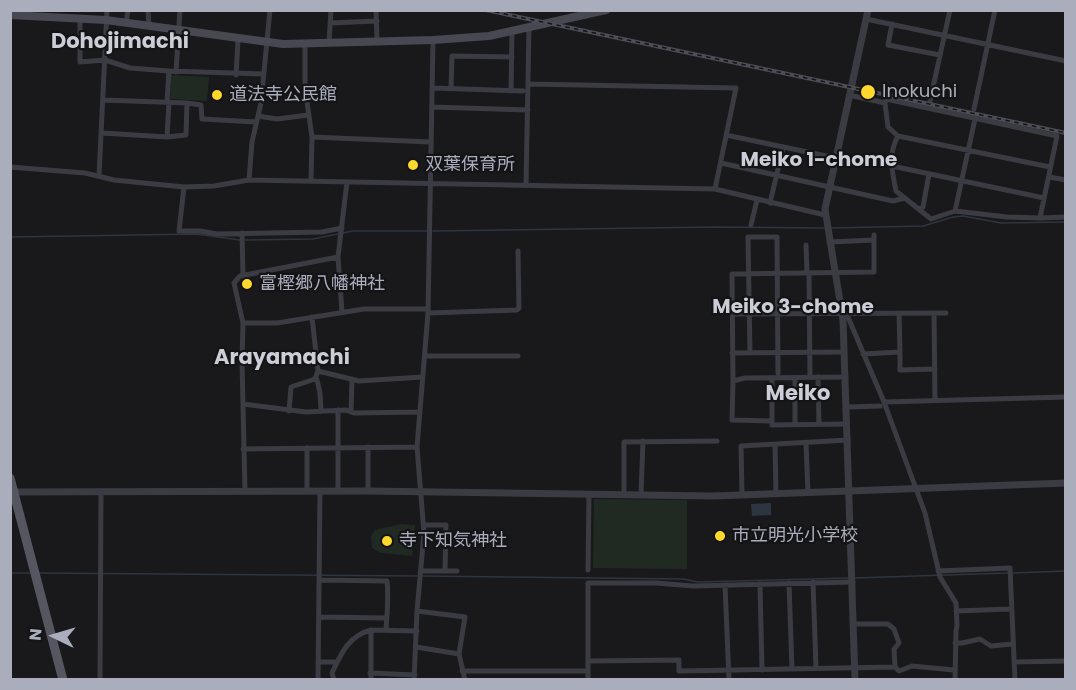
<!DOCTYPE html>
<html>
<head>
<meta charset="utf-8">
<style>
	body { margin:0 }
	#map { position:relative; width:1076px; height:690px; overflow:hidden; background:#19191b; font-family:Poppins,sans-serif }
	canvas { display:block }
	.frame { position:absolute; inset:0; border:12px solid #aaadbc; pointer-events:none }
	.north { position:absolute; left:24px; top:606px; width:60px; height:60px; -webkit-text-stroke:4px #141416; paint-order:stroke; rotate:275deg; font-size:16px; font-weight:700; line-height:24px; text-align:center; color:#aaadbc }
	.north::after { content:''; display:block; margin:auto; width:21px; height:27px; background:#aaadbc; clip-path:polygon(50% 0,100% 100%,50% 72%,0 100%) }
</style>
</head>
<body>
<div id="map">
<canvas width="1076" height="690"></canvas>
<div class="frame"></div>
<div class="north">N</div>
</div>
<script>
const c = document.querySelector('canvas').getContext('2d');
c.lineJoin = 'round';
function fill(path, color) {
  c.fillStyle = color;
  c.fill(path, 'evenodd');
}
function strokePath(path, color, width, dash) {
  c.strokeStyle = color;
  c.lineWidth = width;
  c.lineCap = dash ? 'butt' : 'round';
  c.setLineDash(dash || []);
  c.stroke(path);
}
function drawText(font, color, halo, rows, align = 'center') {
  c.font = font + ' Poppins,"Noto Sans JP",sans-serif';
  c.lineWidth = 4.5;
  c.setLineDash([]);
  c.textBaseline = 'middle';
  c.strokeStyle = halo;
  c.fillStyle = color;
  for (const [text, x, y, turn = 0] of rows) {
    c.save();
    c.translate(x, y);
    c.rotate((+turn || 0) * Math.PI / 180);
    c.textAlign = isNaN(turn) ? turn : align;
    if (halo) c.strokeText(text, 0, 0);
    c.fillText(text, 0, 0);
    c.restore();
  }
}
fill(new Path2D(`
	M 171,75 L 209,77 L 207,101 L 170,99 Z
	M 594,499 L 687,500 L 687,569 L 593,568 Z
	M 401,524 L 415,525 L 412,556 L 381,553 L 372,548 L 371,536 L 375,530 Z`), '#202a23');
fill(new Path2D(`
	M 771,503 L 771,515 L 752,516 L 751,504 Z`), '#2d3541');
strokePath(new Path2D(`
	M 832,228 L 923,226 L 953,217 L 963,216 L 1001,223 L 1066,222
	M 433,231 L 714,227 L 824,228
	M 343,233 L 353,231 L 428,231
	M 10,237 L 196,234 L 240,240
	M 245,240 L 313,239 L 338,234
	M 10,573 L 30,573
	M 38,573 L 417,576
	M 1012,573 L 1066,571
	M 422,576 L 683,579 L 698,582 L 849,578
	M 854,578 L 1008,573`), '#2d3541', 1.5);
strokePath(new Path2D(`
	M 148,10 L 149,27
	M 270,10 L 261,103 L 252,142 L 249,180 L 715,189 L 825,215
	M 376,10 L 377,41
	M 80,18 L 80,62 L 105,60 L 130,68 L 169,71 L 167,102
	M 866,19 L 1066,61
	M 126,23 L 128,10
	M 330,23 L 377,21
	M 892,24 L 888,45 L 940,55
	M 305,43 L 305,88 L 312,137 L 311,180
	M 329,43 L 331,10
	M 169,71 L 263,74
	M 176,72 L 180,10
	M 236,75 L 238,40
	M 528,84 L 736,88 L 715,189
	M 433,88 L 523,91
	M 451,89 L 452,56 L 512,57
	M 511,91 L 512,32
	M 849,95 L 885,103 L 886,99 L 1057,136 L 1040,218 L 1066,217
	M 930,101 L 950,10
	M 187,103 L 201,105 L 202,119 L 256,122
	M 885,103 L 888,127 L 898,136 L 1050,167
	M 432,107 L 528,110
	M 974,109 L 995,10
	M 258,116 L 277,119 L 308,115
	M 102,133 L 167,137 L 186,135 L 187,103 L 103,100
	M 726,135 L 836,158
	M 898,136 C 888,153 892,172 896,191 L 931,219 L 955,211 L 975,119
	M 167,137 L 169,102
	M 312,137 L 431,142
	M 721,163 L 893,201 L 905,198
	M 892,166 L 1044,198
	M 10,167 L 85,173 L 114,180 L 184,187 L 214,186 L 249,180
	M 99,176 L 107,10
	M 1049,177 L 1066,180
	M 526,185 L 529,28
	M 184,187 L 179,231 L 200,231 L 217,234 L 322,232 L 342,228
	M 770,203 L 783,148
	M 919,209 L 923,207 L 929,174
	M 955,211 L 1007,217 L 1040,218
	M 751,225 L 757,200
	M 242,233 L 243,276
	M 829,242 L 874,240
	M 806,245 L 807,273
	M 809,273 L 810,377
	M 842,306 L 848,317 L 884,402 L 925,513 L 940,577 L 956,603 L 957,626 L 956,631 L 955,680
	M 342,312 L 338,257 L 347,182
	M 428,313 L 517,310 L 519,308 L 518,251
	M 899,313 L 900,352
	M 934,313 L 935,400
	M 732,314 L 946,313
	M 312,317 L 318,371 L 359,381 L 423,377
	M 243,323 L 277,323 L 364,309 L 427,309
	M 732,353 L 844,352
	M 750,353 L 748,237 L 777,237 L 778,373
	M 863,354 L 900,352 L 900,370 L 935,369
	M 425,356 L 518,356
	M 818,377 L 819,424
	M 772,378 L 772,425 L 847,424
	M 795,378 L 795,424
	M 315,379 L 317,380 L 320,393 L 321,411
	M 733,381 L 732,274 L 874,272 L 874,235
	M 884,402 L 1066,397
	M 243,404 L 306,412 L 346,410 L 354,413 L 420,412
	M 847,407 L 880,406
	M 338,410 L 338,491
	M 289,411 L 291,387 L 315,379 L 318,371
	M 351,412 L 352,379
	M 772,421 L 732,420 L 733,381 L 745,378 L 846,377
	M 806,443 L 808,493
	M 775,445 L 776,494
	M 368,447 L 368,491
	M 307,448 L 307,491
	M 243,449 L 417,447
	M 245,492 L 242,362 L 243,323 L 234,283 L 240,276 L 338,257
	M 641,494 L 643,441
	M 624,495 L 624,442 L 717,441
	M 742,495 L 741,446 L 848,440
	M 424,525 L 446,525 L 445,571
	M 588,570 L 589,495
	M 421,571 L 457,571
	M 938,571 L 1010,568 L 1015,680
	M 320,580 L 387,581 C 389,598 387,614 386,630
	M 813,582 L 816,668
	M 789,583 L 792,669
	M 760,584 L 762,670
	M 725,585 L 729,680
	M 417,611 L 465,617 L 459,654
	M 956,611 L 1010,609
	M 319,617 L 386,618
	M 955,643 L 962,643 L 980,639 L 991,646 L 1012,644
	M 416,647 L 459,654 L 465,680
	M 588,661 L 679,660 L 679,671 L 895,667 L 894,649 L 899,643 L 894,629 L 888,624 L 853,624
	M 318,662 L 337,662
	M 1014,662 L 1066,661
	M 895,667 L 899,671 L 912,666 L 954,670
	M 462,671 L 588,671
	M 370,673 L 415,675
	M 100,680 L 101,492
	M 318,680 L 320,491
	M 334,680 L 332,673 C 341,654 348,636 371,630
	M 371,680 L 371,630 L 417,631
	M 414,680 L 417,611 L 424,533 L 417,447 L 428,313 L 433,40
	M 588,680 L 588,583 L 656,583 L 693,586 L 853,582`), '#3b3b43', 5);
strokePath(new Path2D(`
	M 10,492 L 368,491 L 713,496 L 1066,483
	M 855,680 L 843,320 L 825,209 L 868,10`), '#3b3b43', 7);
strokePath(new Path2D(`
	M 10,15 L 106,20 L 283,44 L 433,40 L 489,36 L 606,10`), '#474851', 8);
strokePath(new Path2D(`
	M 10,478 L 63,680`), '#555660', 9);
const rail = new Path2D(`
	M 486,10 L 1066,133`);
strokePath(rail, '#4c4d56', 4);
strokePath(rail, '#141416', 1.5, [4.5]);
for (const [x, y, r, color] of [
	[868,92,8,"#ffd72d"],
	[217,95,6,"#ffd72d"],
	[413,165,6,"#ffd72d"],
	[247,284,6,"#ffd72d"],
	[720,536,6,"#ffd72d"],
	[387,541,6,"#ffd72d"]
]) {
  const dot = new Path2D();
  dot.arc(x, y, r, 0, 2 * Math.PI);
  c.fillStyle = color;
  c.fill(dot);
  strokePath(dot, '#141416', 2);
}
drawText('18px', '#aaadbc', '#141416', [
	["Inokuchi",882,92],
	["道法寺公民館",229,95],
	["双葉保育所",425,165],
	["富樫郷八幡神社",259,284],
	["市立明光小学校",732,536],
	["寺下知気神社",399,541]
], 'left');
drawText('bold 20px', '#cbcdd7', '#141416', [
	["Meiko 1-chome",819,161],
	["Meiko 3-chome",793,308]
]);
drawText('bold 21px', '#cbcdd7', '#141416', [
	["Dohojimachi",120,43],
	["Arayamachi",282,359],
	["Meiko",798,395]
]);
</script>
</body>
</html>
